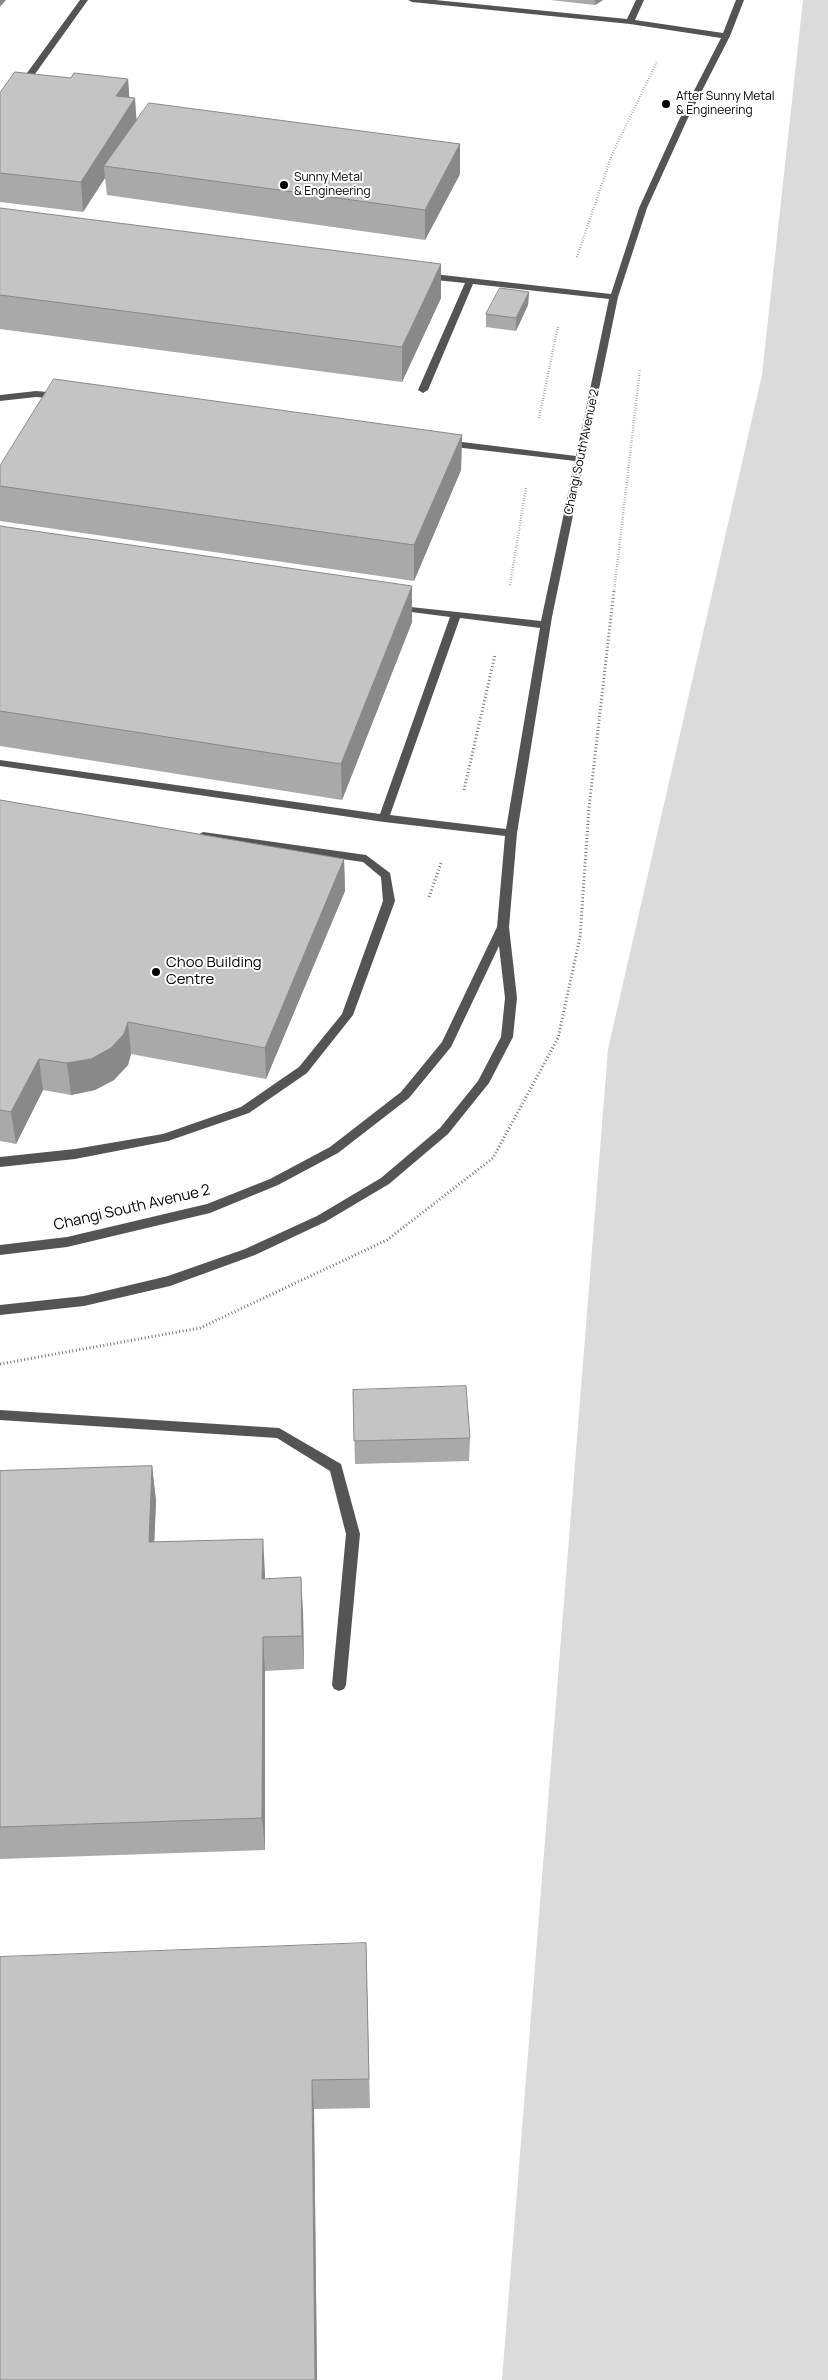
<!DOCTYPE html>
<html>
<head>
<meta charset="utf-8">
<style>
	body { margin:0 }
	canvas { display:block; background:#fff }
</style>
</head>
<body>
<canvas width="828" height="2380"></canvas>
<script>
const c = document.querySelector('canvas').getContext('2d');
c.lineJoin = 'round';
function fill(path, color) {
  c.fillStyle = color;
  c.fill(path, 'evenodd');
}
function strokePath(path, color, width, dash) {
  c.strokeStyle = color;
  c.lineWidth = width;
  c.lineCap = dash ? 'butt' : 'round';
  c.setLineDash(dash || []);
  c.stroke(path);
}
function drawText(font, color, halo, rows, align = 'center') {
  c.font = font + ' Manrope,sans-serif';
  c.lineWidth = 4;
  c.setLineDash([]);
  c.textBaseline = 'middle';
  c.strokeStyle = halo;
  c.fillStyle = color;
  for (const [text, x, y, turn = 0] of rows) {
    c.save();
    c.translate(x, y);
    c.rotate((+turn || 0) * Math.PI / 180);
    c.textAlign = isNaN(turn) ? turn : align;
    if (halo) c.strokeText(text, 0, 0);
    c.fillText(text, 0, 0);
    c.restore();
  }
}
fill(new Path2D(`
	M 803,0 L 828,0 L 828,2380 L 502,2380 L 608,1049 L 762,375 Z`), '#dbdbdb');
strokePath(new Path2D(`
	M 577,257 L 611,157 L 657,62
	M 539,418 L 558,326
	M 510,585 L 526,488
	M 614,592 L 640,369`), '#767676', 2.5, [0.5, 2]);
strokePath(new Path2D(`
	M 464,790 L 495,655
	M 429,897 L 441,863
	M 0,1364 L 200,1328 L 387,1240 L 493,1158 L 558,1038 L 580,937 L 589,808 L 614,590`), '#767676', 3, [1, 2.5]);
fill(new Path2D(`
	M 80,0 L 88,0 L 25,88 L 19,88 L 19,84 Z
	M 408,0 L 435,0 L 627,19 L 636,0 L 644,0 L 635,20 L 723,33 L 736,0 L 744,0 L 730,36 L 687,120 L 647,208 L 618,297 L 552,617 L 517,833 L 509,927 L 517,998 L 513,1037 L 489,1083 L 448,1134 L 389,1184 L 325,1222 L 255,1255 L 170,1286 L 84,1306 L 0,1315 L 0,1305 L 84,1296 L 168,1276 L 245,1249 L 317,1216 L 381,1178 L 440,1128 L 478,1081 L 501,1037 L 505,998 L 499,946 L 451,1047 L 409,1098 L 338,1153 L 278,1185 L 210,1213 L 67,1247 L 0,1255 L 0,1245 L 67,1237 L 207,1204 L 270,1179 L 330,1147 L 401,1092 L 442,1042 L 497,927 L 505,836 L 384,822 L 0,766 L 0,760 L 380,814 L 450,617 L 396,610 L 392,609 L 392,605 L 541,621 L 575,461 L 446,446 L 441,443 L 446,440 L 576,456 L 609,299 L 473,284 L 428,390 L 423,393 L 418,390 L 465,283 L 425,279 L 421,276 L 425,273 L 611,294 L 639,208 L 679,120 L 721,38 L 630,24 L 412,2 ZM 460,618 L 540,628 L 506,829 L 390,815 Z
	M 36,391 L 59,393 L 64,396 L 59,399 L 36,397 L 0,401 L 0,395 Z
	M 203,832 L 366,855 L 390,873 L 395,901 L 353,1015 L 307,1073 L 249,1113 L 168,1141 L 75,1159 L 0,1167 L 0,1157 L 75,1149 L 163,1134 L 241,1107 L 299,1067 L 342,1014 L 383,901 L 381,877 L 363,862 L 199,839 L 197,836 Z
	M 0,1410 L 279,1428 L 341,1464 L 360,1534 L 346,1685 L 344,1689 L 339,1691 L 334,1689 L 332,1685 L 346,1534 L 330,1471 L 277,1438 L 0,1420 Z`), '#545454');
fill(new Path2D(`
	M 550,0 L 603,0 L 595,5 Z
	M 71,78 L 128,79 L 129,97 L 137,120 L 460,144 L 460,174 L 425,240 L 107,195 L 105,178 L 83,212 L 0,202 L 0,93 Z
	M 0,208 L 441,298 L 402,382 L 0,329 Z
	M 529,292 L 528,305 L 516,331 L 486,327 L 486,314 Z
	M 462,435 L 461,470 L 414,581 L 0,521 L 0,466 Z
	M 0,526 L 412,622 L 342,800 L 0,746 Z
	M 0,800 L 344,859 L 345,891 L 266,1079 L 131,1054 L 128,1065 L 114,1080 L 95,1090 L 71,1095 L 43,1090 L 16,1144 L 0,1141 Z
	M 353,1390 L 470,1438 L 469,1461 L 355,1464 Z
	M 152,1466 L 156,1501 L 154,1542 L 265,1573 L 265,1579 L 303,1611 L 304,1669 L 265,1671 L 265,1850 L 0,1859 L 0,1471 Z
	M 366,1943 L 370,2108 L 314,2109 L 317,2380 L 0,2380 Z`), '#a9a9a9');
fill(new Path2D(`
	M 0,0 L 6,0 L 0,7 Z
	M 595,0 L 603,0 L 595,5 Z
	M 128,79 L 130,106 L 135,98 L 137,127 L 104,166 L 105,178 L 83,212 L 81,182 L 116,96 Z
	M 460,144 L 460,174 L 425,240 L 425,210 Z
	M 441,264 L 441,298 L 402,382 L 402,347 Z
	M 529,292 L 528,305 L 516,331 L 516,318 Z
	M 462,435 L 461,470 L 414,581 L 414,545 Z
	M 412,586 L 412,622 L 342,800 L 341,764 Z
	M 344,859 L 345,891 L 266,1079 L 265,1048 Z
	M 128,1022 L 131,1054 L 128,1065 L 114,1080 L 95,1090 L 71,1095 L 67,1063 Z
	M 39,1059 L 43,1090 L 16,1144 L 11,1112 Z
	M 152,1466 L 156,1501 L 153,1576 L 149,1542 Z
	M 263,1539 L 265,1573 L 265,1613 L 262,1579 Z
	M 301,1577 L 303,1611 L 304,1669 L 302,1636 Z
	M 263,1637 L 265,1671 L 265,1850 L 262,1818 Z
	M 312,2080 L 314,2109 L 317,2380 L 315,2380 Z`), '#898989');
const building = new Path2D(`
	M 15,72 L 71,78 L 74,73 L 128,79 L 116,96 L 135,98 L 81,182 L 0,173 L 0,93 Z
	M 149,103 L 460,144 L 425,210 L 104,166 Z
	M 0,208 L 441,264 L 402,347 L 0,295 Z
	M 500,288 L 529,292 L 516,318 L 486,314 Z
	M 54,379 L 462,435 L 414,545 L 0,486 L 0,466 Z
	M 0,526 L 412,586 L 341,764 L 0,711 Z
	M 0,800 L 344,859 L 265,1048 L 128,1022 L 124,1034 L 111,1048 L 91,1059 L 67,1063 L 39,1059 L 11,1112 L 0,1110 Z
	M 466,1386 L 470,1438 L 354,1441 L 353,1390 Z
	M 152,1466 L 149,1542 L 263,1539 L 262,1579 L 301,1577 L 302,1636 L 263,1637 L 262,1818 L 0,1827 L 0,1471 Z
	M 366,1943 L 369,2079 L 312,2080 L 315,2380 L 0,2380 L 0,1957 Z`);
fill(building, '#c4c4c4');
strokePath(building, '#898989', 1);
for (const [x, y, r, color] of [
	[666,104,5,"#000"],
	[284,185,5,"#000"],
	[156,972,5,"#000"]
]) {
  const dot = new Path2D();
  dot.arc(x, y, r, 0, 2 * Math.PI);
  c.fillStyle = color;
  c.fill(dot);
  strokePath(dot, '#fff', 2);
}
drawText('12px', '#000', '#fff', [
	["After Sunny Metal",676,97],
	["& Engineering",676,111],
	["Sunny Metal",294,178],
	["& Engineering",294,192]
], 'left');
drawText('12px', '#000', '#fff', [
	["Changi South Avenue 2",582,452,-78]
]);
drawText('15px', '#000', '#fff', [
	["Choo Building",166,963],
	["Centre",166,980]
], 'left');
drawText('15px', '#000', '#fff', [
	["Changi South Avenue 2",132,1208,-13]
]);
</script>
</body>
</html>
